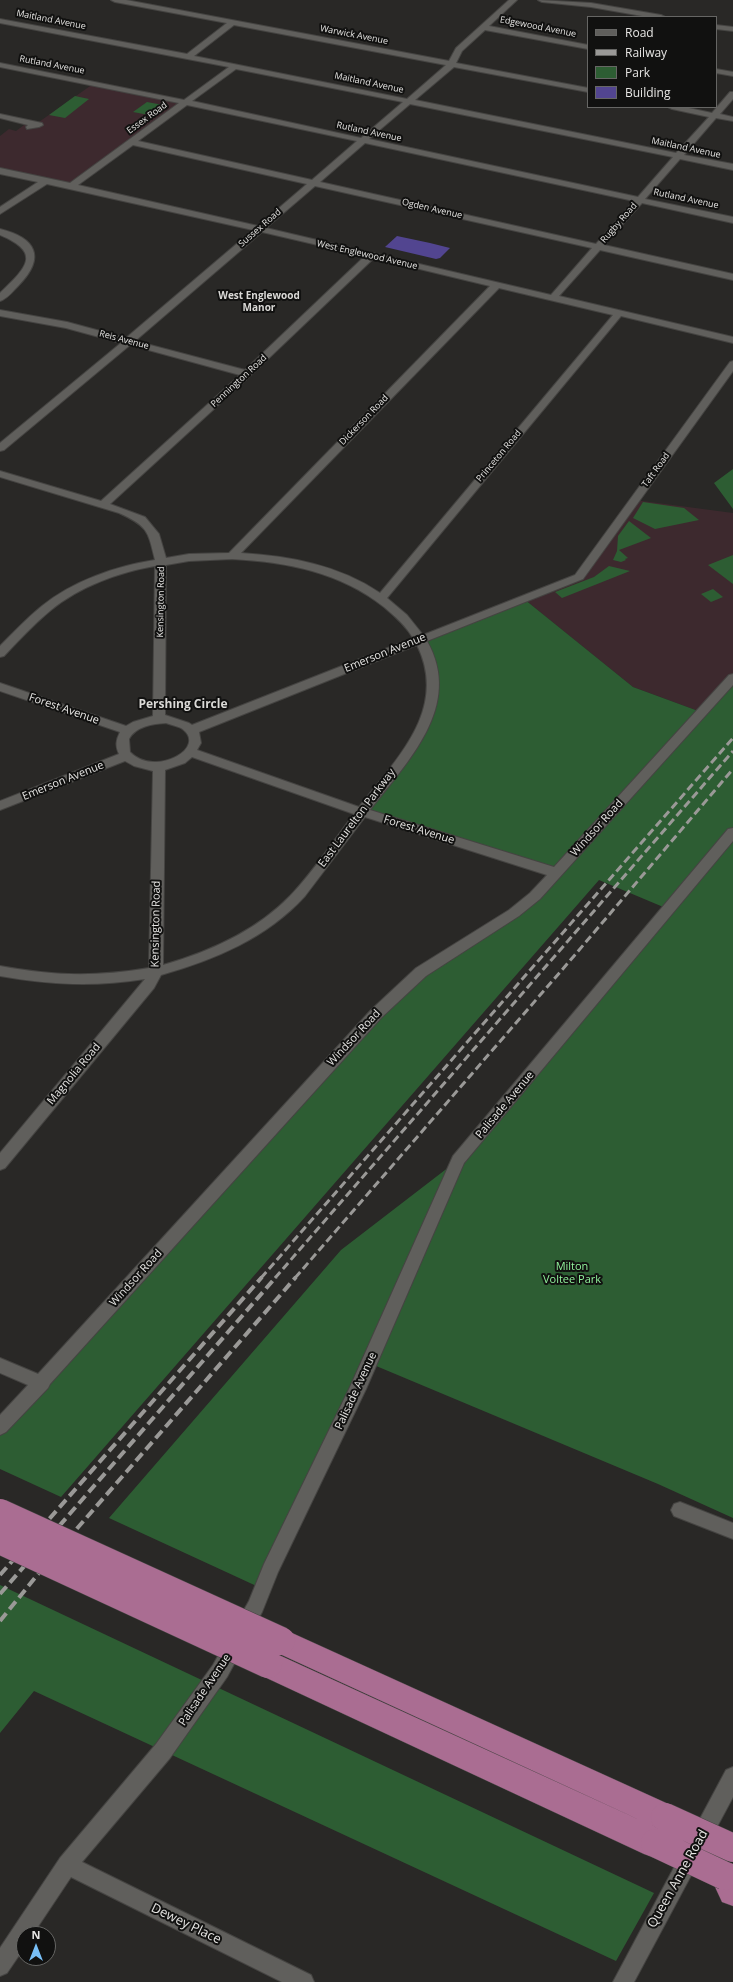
<!DOCTYPE html>
<html>
<head>
<meta charset="utf-8">
<style>
	body { margin:0 }
	#map { position:relative; width:733px; height:1982px; overflow:hidden; background:#292826; font-family:"Open Sans",sans-serif }
	canvas { display:block }
	.legend { position:absolute; left:587px; top:16px; width:130px; height:92px; box-sizing:border-box; background:#111110; border:1px solid #666664; margin:0; padding:5px 7px; list-style:none; font-size:12px; color:#e6e5e3 }
	.legend li { display:flex; align-items:center; gap:8px; height:20px }
	.legend b { width:20px; border:1px solid #666664 }
	.north { position:absolute; left:16px; top:1926px; width:40px; height:40px; box-sizing:border-box; background:#111110; border:1px solid #666664; border-radius:50%; rotate:0deg; font-size:11px; font-weight:700; line-height:16px; text-align:center; color:#e6e5e3 }
	.north::after { content:''; display:block; margin:auto; width:14px; height:18px; background:#78bff7; clip-path:polygon(50% 0,100% 100%,50% 72%,0 100%) }
</style>
</head>
<body>
<div id="map">
<canvas width="733" height="1982"></canvas>
<ul class="legend">
<li><b style="height:5px;background:#605f5c"></b>Road</li>
<li><b style="height:5px;background:#9a9997"></b>Railway</li>
<li><b style="height:11px;background:#2d5d33"></b>Park</li>
<li><b style="height:11px;background:#524590"></b>Building</li>
</ul>
<div class="north">N</div>
</div>
<script>
const c = document.querySelector('canvas').getContext('2d');
c.lineJoin = 'round';
function fill(path, color) {
  c.fillStyle = color;
  c.fill(path, 'evenodd');
}
function strokePath(path, color, width, dash) {
  c.strokeStyle = color;
  c.lineWidth = width;
  c.lineCap = dash ? 'butt' : 'round';
  c.setLineDash(dash || []);
  c.stroke(path);
}
function drawText(font, color, halo, rows, align = 'center') {
  c.font = font + ' "Open Sans",sans-serif';
  c.lineWidth = 4;
  c.setLineDash([]);
  c.textBaseline = 'middle';
  c.strokeStyle = halo;
  c.fillStyle = color;
  for (const [text, x, y, turn = 0] of rows) {
    c.save();
    c.translate(x, y);
    c.rotate((+turn || 0) * Math.PI / 180);
    c.textAlign = isNaN(turn) ? turn : align;
    if (halo) c.strokeText(text, 0, 0);
    c.fillText(text, 0, 0);
    c.restore();
  }
}
fill(new Path2D(`
	M 93,84 L 185,102 L 72,186 L 0,171 L 0,136 L 9,129 L 16,131 L 28,122 L 36,124 Z
	M 635,500 L 733,513 L 733,678 L 701,712 L 633,687 L 524,599 L 579,577 Z`), '#3d292e');
fill(new Path2D(`
	M 75,96 L 89,99 L 65,118 L 49,115 Z
	M 147,102 L 163,105 L 149,115 L 133,112 Z
	M 733,469 L 733,509 L 714,483 Z
	M 643,502 L 684,508 L 699,520 L 655,529 L 633,518 Z
	M 629,521 L 651,538 L 619,550 L 628,558 L 625,559 L 626,560 L 621,562 L 613,560 L 617,551 L 618,536 Z
	M 733,555 L 733,584 L 708,565 Z
	M 609,566 L 630,571 L 562,598 L 555,592 L 594,577 Z
	M 713,589 L 723,597 L 711,602 L 701,594 Z
	M 524,599 L 633,687 L 701,712 L 733,678 L 733,1518 L 658,1484 L 369,1363 L 263,1589 L 109,1518 L 341,1250 L 458,1160 L 668,909 L 599,880 L 61,1497 L 0,1469 L 0,1427 L 399,991 L 490,928 L 556,873 L 362,812 L 419,736 L 431,705 L 420,639 Z
	M 0,1585 L 654,1893 L 616,1961 L 34,1691 L 0,1733 Z`), '#2d5d33');
fill(new Path2D(`
	M 397,236 L 430,243 L 450,248 L 440,258 L 436,259 L 385,247 Z`), '#524590');
const minor = new Path2D(`
	M 111,0 L 126,0 L 449,61 L 456,48 L 509,0 L 517,0 L 489,26 L 588,45 L 588,49 L 485,30 L 462,51 L 456,63 L 588,88 L 588,92 L 454,67 L 415,100 L 676,153 L 709,117 L 672,109 L 668,107 L 684,107 L 712,113 L 730,92 L 733,92 L 733,99 L 720,114 L 733,117 L 733,121 L 716,118 L 684,155 L 733,164 L 733,170 L 680,159 L 645,199 L 733,217 L 733,223 L 642,203 L 604,245 L 733,274 L 733,280 L 600,250 L 559,296 L 733,337 L 733,343 L 621,316 L 387,598 L 407,615 L 423,635 L 575,575 L 730,362 L 733,361 L 733,371 L 583,579 L 427,641 C 464,706 407,762 370,810 L 554,867 L 729,675 L 733,674 L 733,685 L 540,899 L 519,916 L 426,976 L 381,1018 L 50,1384 L 48,1388 L 6,1432 L 0,1435 L 0,1415 L 28,1385 L 0,1373 L 0,1358 L 38,1374 L 371,1010 L 416,968 L 509,910 L 530,893 L 547,875 L 365,817 L 305,896 C 267,938 214,960 161,975 L 154,988 L 5,1168 L 0,1170 L 0,1153 L 145,979 C 94,987 51,985 0,976 L 0,966 C 54,976 95,977 149,968 L 153,771 L 134,766 L 125,761 L 0,810 L 0,801 L 119,754 C 115,746 116,740 120,732 L 0,691 L 0,683 L 126,726 L 133,722 L 153,716 L 155,566 C 119,572 79,587 51,610 C 34,624 19,640 4,656 L 0,657 L 0,646 C 14,632 27,618 42,606 C 73,581 116,566 155,560 C 148,531 148,526 119,513 L 0,477 L 0,471 L 101,501 L 240,375 L 130,345 L 4,450 L 0,451 L 0,443 L 121,343 L 66,328 L 0,316 L 0,310 L 67,322 L 126,338 L 253,230 L 47,184 L 0,214 L 0,207 L 38,182 L 0,174 L 0,168 L 70,183 L 179,103 L 0,67 L 0,63 L 184,100 L 229,67 L 0,23 L 0,19 L 187,54 L 227,23 L 115,2 ZM 234,25 L 446,65 L 407,99 L 194,56 ZM 236,69 L 403,102 L 361,138 L 192,101 ZM 410,104 L 673,157 L 638,197 L 369,139 ZM 187,105 L 357,141 L 312,180 L 138,141 ZM 365,143 L 634,201 L 596,244 L 320,182 ZM 133,145 L 307,184 L 258,226 L 78,185 ZM 315,186 L 592,248 L 551,295 L 266,228 ZM 262,232 L 365,256 L 245,370 L 135,341 ZM 374,258 L 490,286 L 229,553 L 189,554 L 166,558 L 159,534 L 145,517 L 110,504 L 250,376 ZM 499,288 L 613,315 L 380,593 C 339,565 289,556 241,553 ZM 232,559 C 287,562 340,572 384,607 C 396,617 406,626 413,638 L 192,725 L 189,723 L 165,715 L 166,565 L 189,561 ZM 417,645 C 449,710 396,759 359,807 L 197,750 L 201,743 L 199,732 ZM 166,723 C 171,725 177,726 181,728 C 210,747 155,778 130,752 L 129,739 C 136,726 153,724 166,723 ZM 192,757 L 354,814 C 333,841 314,871 290,896 C 256,931 209,952 163,965 L 165,770 L 185,763 Z
	M 538,0 L 591,3 L 661,15 L 665,17 L 648,17 L 591,7 L 542,2 Z
	M 716,25 L 733,27 L 733,31 L 716,29 Z
	M 716,69 L 733,72 L 733,76 L 716,73 Z
	M 0,114 L 42,123 L 43,125 L 39,127 L 27,129 L 26,127 L 28,125 L 0,118 Z
	M 0,229 C 36,238 46,257 19,285 C 14,290 7,299 0,301 L 0,293 C 26,268 43,253 0,235 Z
	M 733,828 L 733,841 L 464,1163 L 366,1389 L 278,1572 L 262,1612 L 227,1677 L 170,1758 L 82,1862 L 311,1975 L 314,1982 L 282,1982 L 71,1877 L 33,1934 L 24,1934 L 24,1948 L 7,1973 L 0,1976 L 0,1948 L 60,1858 L 156,1744 L 213,1665 L 249,1601 L 264,1564 L 350,1387 L 453,1156 L 728,829 Z
	M 680,1502 L 733,1523 L 733,1539 L 674,1516 L 671,1510 L 674,1504 Z
	M 733,1767 L 733,1797 L 634,1982 L 613,1982 L 726,1770 Z`);
const highway = new Path2D(`
	M 281,1628 L 675,1807 L 680,1817 L 675,1827 L 665,1832 L 655,1827 L 271,1650 L 267,1641 L 271,1632 Z
	M 268,1650 L 666,1832 L 670,1843 L 666,1854 L 655,1858 L 644,1854 L 258,1674 L 254,1664 L 258,1654 Z
	M 725,1861 L 733,1864 L 733,1906 L 722,1902 L 710,1876 L 714,1865 Z`);
strokePath(minor, '#454442', 2);
strokePath(highway, '#454442', 1);
fill(minor, '#605f5c');
fill(highway, '#aa6d92');
strokePath(new Path2D(`
	M 261,1278 L 733,738
	M 275,1278 L 733,751
	M 295,1278 L 574,956 L 733,769`), '#9a9997', 3, [8, 4]);
strokePath(new Path2D(`
	M 0,1575 L 262,1277
	M 0,1594 L 276,1277
	M 0,1621 L 47,1563 L 296,1277`), '#9a9997', 4, [10, 5]);
const highwayBridge = new Path2D(`
	M 0,1513 L 281,1641
	M 0,1540 L 268,1664
	M 665,1817 L 733,1848
	M 655,1843 L 725,1876`);
strokePath(highwayBridge, '#454442', 29, []);
strokePath(highwayBridge, '#aa6d92', 28);
drawText('9px', '#e6e5e3', '#111110', [
	["Maitland Avenue",51,20,11],
	["Edgewood Avenue",538,27,11],
	["Warwick Avenue",354,35,11],
	["Rutland Avenue",52,65,11],
	["Maitland Avenue",369,83,12],
	["Essex Road",147,118,-36],
	["Rutland Avenue",369,132,12],
	["Maitland Avenue",686,148,12],
	["Rutland Avenue",686,199,12],
	["Ogden Avenue",432,209,13],
	["Rugby Road",619,223,-49],
	["Sussex Road",260,228,-41],
	["West Englewood Avenue",367,255,13],
	["Reis Avenue",124,340,15],
	["Pennington Road",239,381,-43],
	["Dickerson Road",364,420,-46],
	["Princeton Road",499,456,-50],
	["Taft Road",656,470,-54],
	["Kensington Road",161,602,-89]
]);
drawText('bold 10px', '#dad9d6', '#111110', [
	["West Englewood",259,296],
	["Manor",259,308]
]);
drawText('11px', '#e6e5e3', '#111110', [
	["Emerson Avenue",385,653,-22],
	["Forest Avenue",64,709,19],
	["Emerson Avenue",63,781,-22],
	["East Laurelton Parkway",357,818,-53],
	["Windsor Road",597,828,-48],
	["Forest Avenue",419,830,17],
	["Kensington Road",156,924,-89],
	["Windsor Road",354,1038,-47],
	["Magnolia Road",74,1074,-50],
	["Palisade Avenue",505,1105,-50],
	["Windsor Road",136,1278,-48],
	["Palisade Avenue",356,1391,-65],
	["Palisade Avenue",205,1690,-56]
]);
drawText('11px', '#91f29c', '#111110', [
	["Milton",572,1267],
	["Voltee Park",572,1280]
]);
drawText('bold 12px', '#dad9d6', '#111110', [
	["Pershing Circle",183,705]
]);
drawText('13px', '#e6e5e3', '#111110', [
	["Queen Anne Road",678,1879,-61],
	["Dewey Place",186,1924,26]
]);
</script>
</body>
</html>
